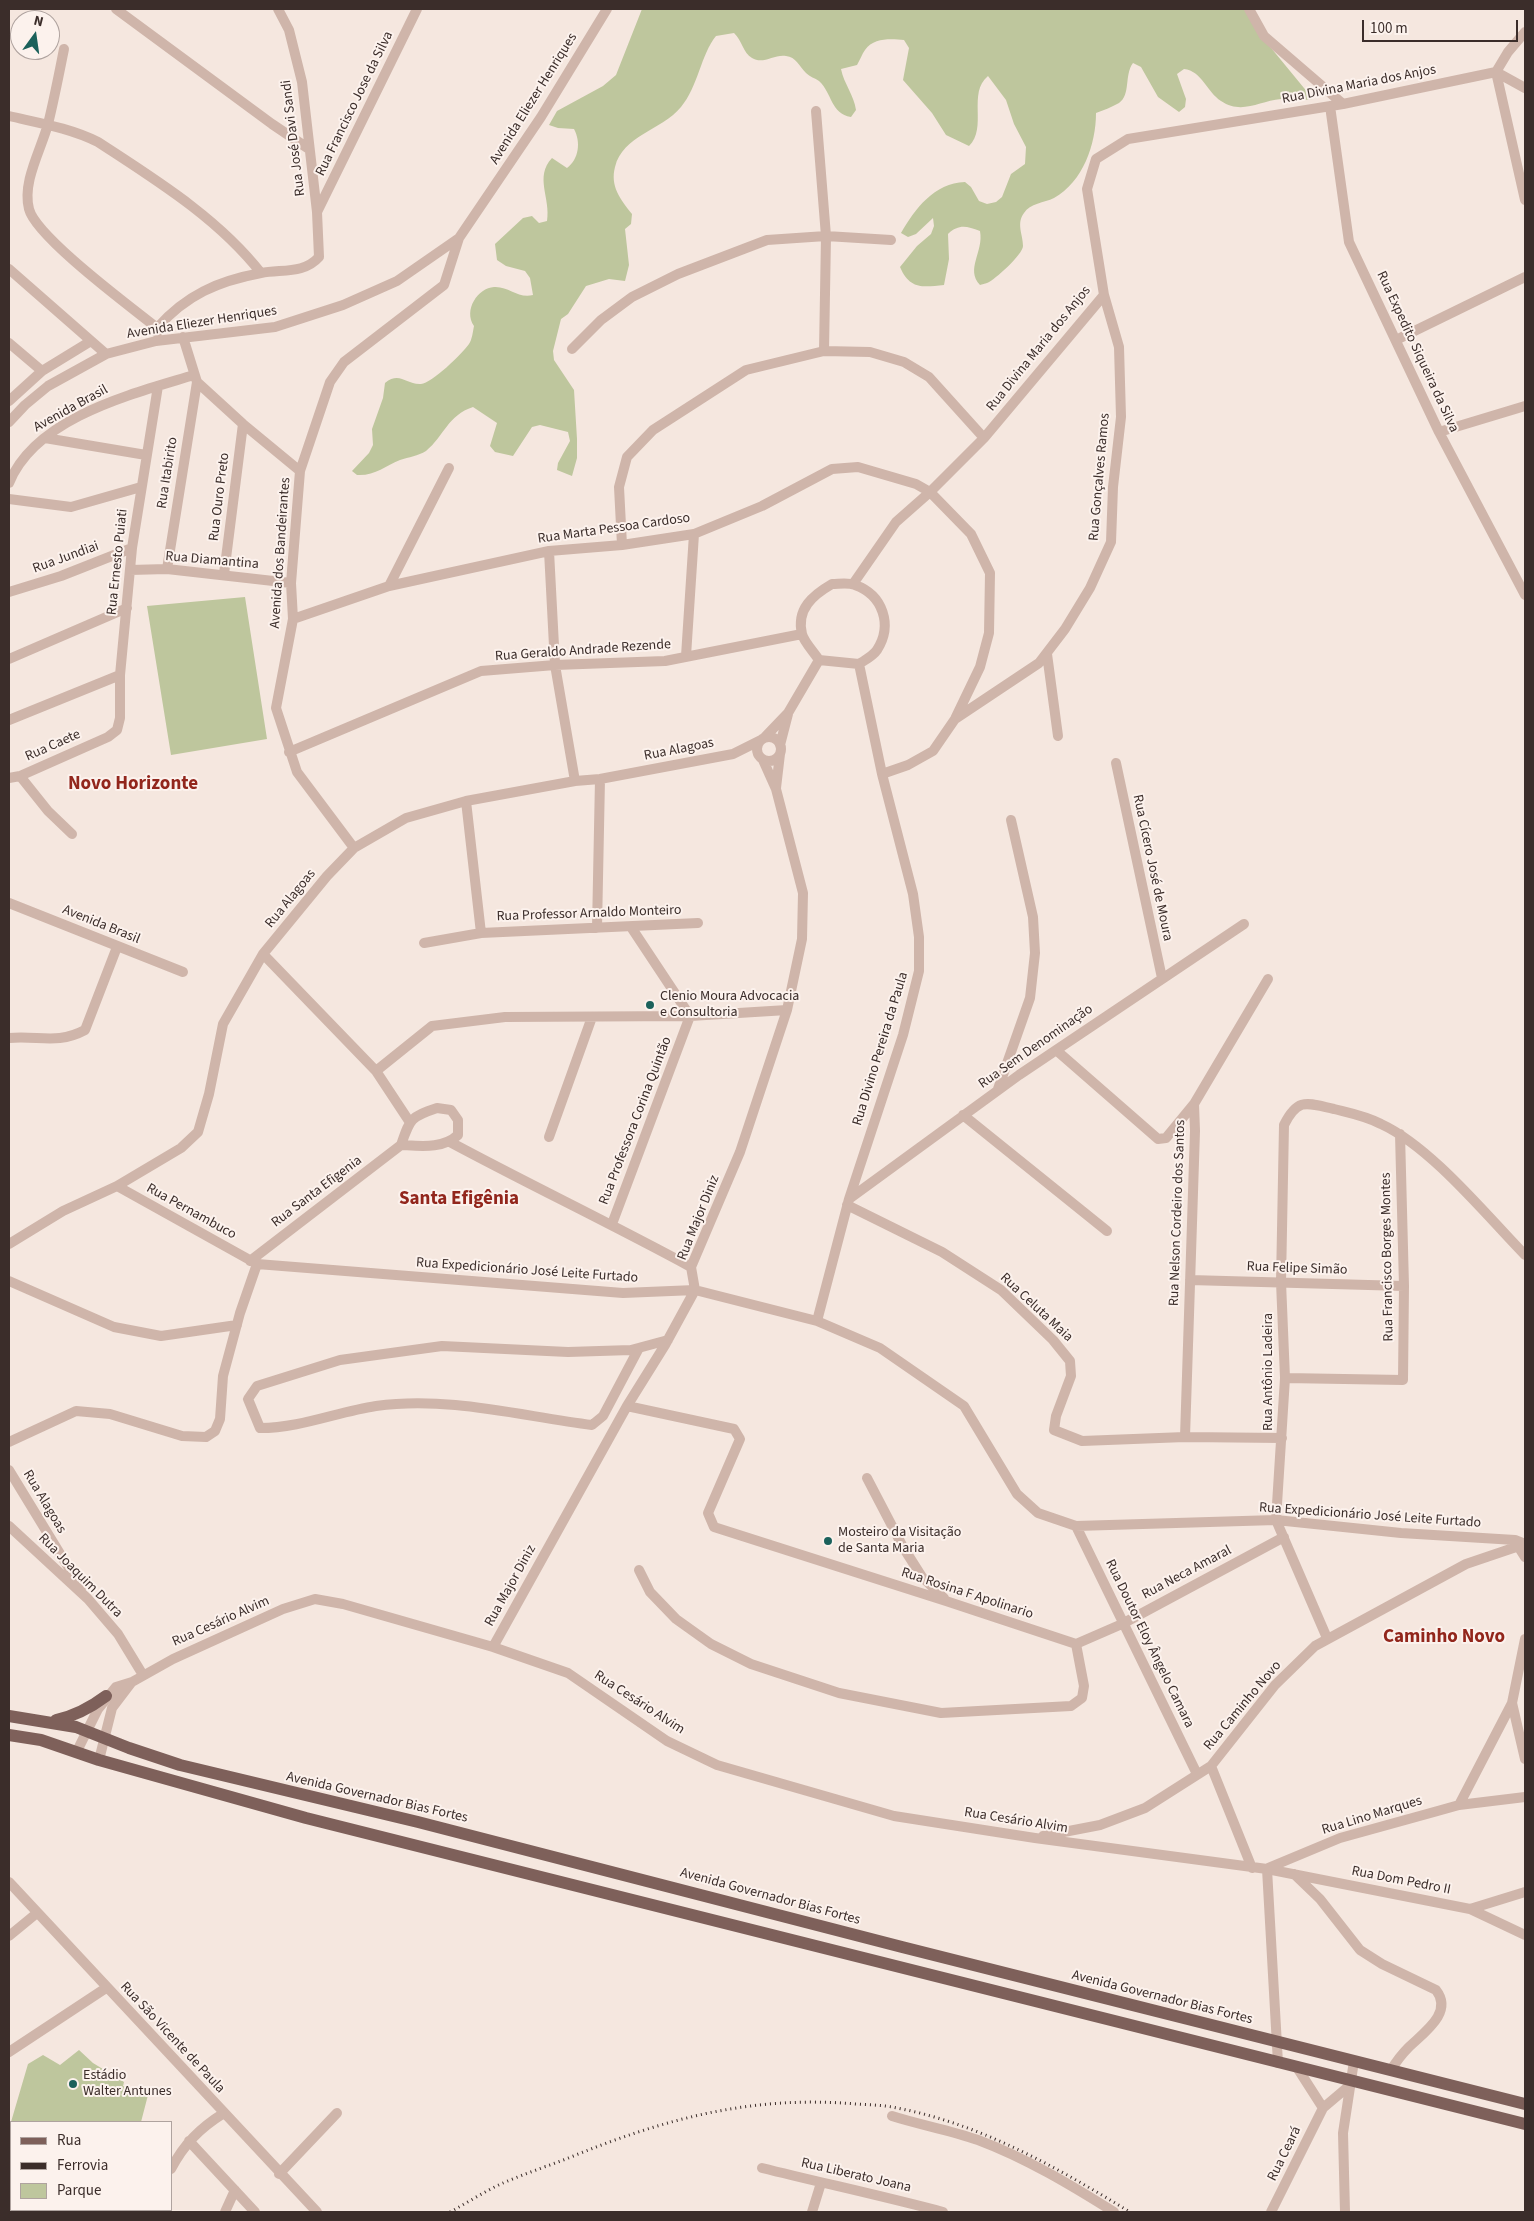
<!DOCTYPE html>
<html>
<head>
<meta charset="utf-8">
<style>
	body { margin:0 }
	#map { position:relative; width:1534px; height:2221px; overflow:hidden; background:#f5e7df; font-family:"Source Sans 3",sans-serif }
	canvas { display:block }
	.frame { position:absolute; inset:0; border:10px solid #3b2d2a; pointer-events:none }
	.legend { position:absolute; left:10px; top:2121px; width:162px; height:90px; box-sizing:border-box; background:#fcf2ed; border:1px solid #afa39f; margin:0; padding:6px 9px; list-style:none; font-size:15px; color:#3b2d2a }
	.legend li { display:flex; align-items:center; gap:10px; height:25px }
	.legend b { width:25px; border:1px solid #afa39f }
	.north { position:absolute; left:10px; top:10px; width:50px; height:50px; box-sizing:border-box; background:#fcf2ed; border:1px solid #afa39f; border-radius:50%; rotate:14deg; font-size:14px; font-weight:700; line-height:20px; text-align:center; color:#3b2d2a }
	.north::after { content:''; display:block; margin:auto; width:18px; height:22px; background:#1b615b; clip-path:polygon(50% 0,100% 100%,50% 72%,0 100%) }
	.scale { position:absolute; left:1362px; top:20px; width:156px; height:22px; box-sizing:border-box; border:2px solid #3b2d2a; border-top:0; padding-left:6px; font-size:15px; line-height:18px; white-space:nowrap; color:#3b2d2a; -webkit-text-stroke:4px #fcf2ed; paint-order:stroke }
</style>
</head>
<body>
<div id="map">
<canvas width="1534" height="2221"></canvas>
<div class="frame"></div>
<ul class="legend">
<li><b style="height:6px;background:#7e605a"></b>Rua</li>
<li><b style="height:6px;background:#3b2d2a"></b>Ferrovia</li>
<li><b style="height:14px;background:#bec69d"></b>Parque</li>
</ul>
<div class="north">N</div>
<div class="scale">100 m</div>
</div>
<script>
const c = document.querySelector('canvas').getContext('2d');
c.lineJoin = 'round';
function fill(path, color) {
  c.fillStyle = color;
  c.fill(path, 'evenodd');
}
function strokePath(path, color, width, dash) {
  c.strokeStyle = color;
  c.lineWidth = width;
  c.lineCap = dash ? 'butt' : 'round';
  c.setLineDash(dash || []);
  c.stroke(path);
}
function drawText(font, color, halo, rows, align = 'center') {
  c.font = font + ' "Source Sans 3",sans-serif';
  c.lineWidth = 4;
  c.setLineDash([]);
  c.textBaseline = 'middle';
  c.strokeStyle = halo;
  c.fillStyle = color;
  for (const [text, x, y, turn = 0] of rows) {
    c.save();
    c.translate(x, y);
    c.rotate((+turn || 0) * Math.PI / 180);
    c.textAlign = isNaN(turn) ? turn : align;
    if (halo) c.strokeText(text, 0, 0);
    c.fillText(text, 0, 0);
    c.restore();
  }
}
fill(new Path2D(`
	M 642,9 L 1247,9 L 1267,43 L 1313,99 C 1302,101 1292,99 1281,99 C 1259,101 1242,115 1221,101 C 1207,92 1202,71 1184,69 L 1177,74 L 1186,99 L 1185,107 L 1179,112 L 1158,97 L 1141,67 L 1133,63 C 1124,75 1131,95 1119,103 C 1112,107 1104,110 1096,113 C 1096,144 1083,182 1054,198 C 1044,203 1030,203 1024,213 C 1016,224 1023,234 1023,246 C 1023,254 995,280 987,283 C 985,284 982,284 980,285 C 965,269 984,252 980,231 C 966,226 959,224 948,234 L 949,259 L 944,285 C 923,287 910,290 900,267 L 917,246 L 931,234 L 934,226 L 933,218 L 916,234 L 908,237 L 901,233 C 915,209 934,183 965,182 L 971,187 L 979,201 L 987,204 L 996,202 L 1002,197 L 1011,174 L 1025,164 L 1026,147 L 1014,124 L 1006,100 L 988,76 C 967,93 988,128 969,146 L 946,135 L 932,113 L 903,80 L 909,48 L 904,40 C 892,39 874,37 865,50 C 862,54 860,60 857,65 L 841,69 C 844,84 854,95 856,110 L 851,117 C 831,114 832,93 819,81 C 815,78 810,77 806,73 C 799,66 796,57 786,56 C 774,54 763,65 752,58 C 743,53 742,40 734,33 L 716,36 C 701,54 698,87 681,107 C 661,131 623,135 615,167 C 610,186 620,199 632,214 L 631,224 L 625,229 L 629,265 L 625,281 L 609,279 L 586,286 L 568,314 L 561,319 L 553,351 L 554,360 L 574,390 L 577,439 L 577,458 L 572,476 L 557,470 L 558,463 L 570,441 L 568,432 L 540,425 L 532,427 L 513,456 L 495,452 L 490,446 L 497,423 L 473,407 C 448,415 444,436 426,451 C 418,456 409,457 400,460 C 385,466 375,476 357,475 L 352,471 L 369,453 L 373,445 L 372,429 L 383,398 L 385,383 C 400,371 406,385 421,384 C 432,383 462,354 469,344 C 472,340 473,331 474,326 C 463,310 478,288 494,287 C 509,286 518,299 533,295 L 530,278 L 525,271 L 506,266 L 497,260 L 495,244 L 523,218 L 532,216 L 539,223 L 547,221 C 551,198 534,177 552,158 L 567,168 C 579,159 581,142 574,129 L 558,128 L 549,125 L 557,111 L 603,86 L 616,75 Z
	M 245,597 L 267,739 L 171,755 L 147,606 Z
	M 79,2050 L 93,2063 L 124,2082 L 123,2086 L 148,2095 L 141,2122 L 11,2122 L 28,2064 L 43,2055 L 60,2065 Z
	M 11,2122 L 11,2210 L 118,2210 L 117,2212 L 9,2212 L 9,2131 Z`), '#bec69d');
strokePath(new Path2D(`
	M 116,9 L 272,124 L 309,149
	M 1249,9 L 1264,36 L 1343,104
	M 64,49 C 59,74 54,100 48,124 C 41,150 22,182 29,209 C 36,237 131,307 157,328 L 157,333
	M 1496,72 L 1525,200
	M 1496,72 L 1508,52 L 1525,32
	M 1496,72 L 1525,88
	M 1330,106 L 1349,242 L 1439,432 L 1525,595
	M 816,111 L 826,236 L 891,240
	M 9,116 C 39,123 70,128 98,142 C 156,180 218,218 261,273
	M 317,212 L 417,9
	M 9,269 L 106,354
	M 157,328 C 186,295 218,281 261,273 C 282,269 304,274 319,257 L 317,212 L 302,82 L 289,30 L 278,9
	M 183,337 L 197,382 L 243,424 L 300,471
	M 1396,340 L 1525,277
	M 9,343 L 42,371
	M 572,349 L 601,320 L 632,297 L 678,274 L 767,240 L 826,236 L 824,351
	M 9,401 L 42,371 L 91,341
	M 9,422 L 25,405 L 48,386 L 106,354 L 156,341 L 275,327 L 343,305 L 397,281 L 459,238 L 541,117 L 607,9
	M 1439,432 L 1525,406
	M 45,438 L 146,455
	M 9,483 C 36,417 132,394 194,375
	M 9,499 L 71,507 L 141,487
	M 622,545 L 619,487 L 627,457 L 653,430 L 746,370 L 824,351 L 870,352 L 904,362 L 929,377 L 984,438
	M 549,551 L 555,665 L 575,781
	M 167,569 L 197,382
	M 130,570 L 167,569 L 291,583
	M 224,574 L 243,424
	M 832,584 C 839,584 848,582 855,585 C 883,595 893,625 877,650 C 873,656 865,660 859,664 L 819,660 C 814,652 804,642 802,634 C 796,609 813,595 832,584 Z
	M 853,584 L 896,522 L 930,492 L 984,438 L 1104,295
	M 389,586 L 449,468
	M 9,592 L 61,576 L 132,548
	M 293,619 L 389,586 L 549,551 L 622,545 L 694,534 L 762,506 L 832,469 L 858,467 L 916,484 L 930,492 L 971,534 L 990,573 L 989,633 L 980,667 L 955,719 L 933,751 L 908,765 L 882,774
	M 1047,654 L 1058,736
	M 686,656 L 694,534
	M 9,659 L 127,608
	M 955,719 L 1039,663 L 1065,629 L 1090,588 L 1111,542 L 1113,487 L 1121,417 L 1119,347 L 1104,295 L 1087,189 L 1096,159 L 1128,139 L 1343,104 L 1496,72
	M 9,720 L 120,675
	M757 749a12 12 0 1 1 24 0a12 12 0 1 1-24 0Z
	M 765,737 L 788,713 L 819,660
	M 780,745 L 788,714
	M 289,752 L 481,671 L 555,665 L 665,661 L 802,634
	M 1116,763 L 1162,978
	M 20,776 L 48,811 L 72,834
	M 9,778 L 20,776 L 108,737 L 117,730 L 120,718 L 120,675 L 132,548 L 158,386
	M 776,788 L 780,754
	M 466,801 L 481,933
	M 354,848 L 297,772 L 276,708 L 293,619 L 291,583 L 300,471 L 330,382 L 344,362 L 444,285 L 459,238
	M 9,903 L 183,972
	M 597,928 L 600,779
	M 424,943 L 481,933 L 698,923
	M 263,954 L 376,1071 L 409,1121
	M 9,1038 C 38,1035 57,1045 85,1030 L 117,947
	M 1056,1050 L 1158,1139 L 1166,1138 L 1194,1104
	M 376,1071 L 432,1026 L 505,1017 L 690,1016 L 787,1010
	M 998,1089 L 1030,998 L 1035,953 L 1033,917 L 1011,820
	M 437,1108 L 451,1110 L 458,1120 L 458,1135 C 443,1149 421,1146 401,1145 C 410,1119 410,1117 437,1108 Z
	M 963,1115 L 1107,1231
	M 549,1137 L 592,1017
	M 450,1142 C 530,1185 612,1224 691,1267
	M 117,1186 L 257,1264 L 623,1293 L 695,1290 L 817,1321 L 880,1348 L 964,1406 L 1017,1494 L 1038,1513 L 1076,1526 L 1276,1520 L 1401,1533 L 1515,1540 L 1525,1544
	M 849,1199 L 1019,1075 L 1244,924
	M 847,1205 L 942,1252 L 1001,1290 L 1053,1340 L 1070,1361 L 1071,1376 L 1056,1416 L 1054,1430 L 1082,1441 L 1185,1437 L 1282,1438
	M 612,1224 L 690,1016 L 631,927
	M 9,1244 L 63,1211 L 117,1186 L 181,1148 L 198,1132 L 209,1094 L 223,1024 L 263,954 L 327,876 L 354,848 L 406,818 L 466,801 L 575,781 L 600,779 L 733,754 L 761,740
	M 250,1261 L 401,1145
	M 1190,1280 L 1404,1286
	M 9,1281 L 114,1327 L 161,1336 L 237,1325
	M 817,1321 L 849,1199 L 903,1035 L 919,971 L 919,937 L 913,894 L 882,774 L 859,664
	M 639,1348 L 603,1416 L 592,1425 C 520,1416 449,1396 376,1406 C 337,1412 300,1428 260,1428 L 248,1399 L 257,1386 L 340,1360 L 442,1346 L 568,1352 L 631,1350 L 668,1340
	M 1285,1378 L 1403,1380 L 1404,1286 L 1400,1134
	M 627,1406 L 734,1429 L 740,1439 L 708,1513 L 714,1527 L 946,1601 L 1076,1644
	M 1185,1437 L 1195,1131 L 1194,1104 L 1268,979
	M 9,1442 L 76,1411 L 110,1414 L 182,1436 L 206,1437 L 215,1431 L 220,1419 L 223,1376 L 240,1313 L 257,1264
	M 9,1470 L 81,1588
	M 867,1478 L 903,1547 L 922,1577 L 944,1598
	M 9,1526 L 88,1599 L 118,1634 L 143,1675
	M 1076,1526 L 1197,1774
	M 1518,1546 L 1525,1557
	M 639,1570 L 650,1592 L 676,1619 L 711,1644 L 751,1664 L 839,1693 L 941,1713 L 1071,1706 L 1082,1698 L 1084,1686 L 1076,1644
	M 1327,1638 L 1276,1520 L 1285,1378 L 1281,1282 L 1284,1125 C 1298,1097 1307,1103 1334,1109 C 1350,1113 1366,1116 1381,1124 C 1431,1147 1486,1215 1525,1255
	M 1525,1639 L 1512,1703 L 1525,1759
	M 1076,1644 L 1122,1624 L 1284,1537
	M 493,1647 L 627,1406 L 665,1345 L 695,1290 L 691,1267 L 740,1152 L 787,1010 L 802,939 L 803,893 L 776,789 L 763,760
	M 77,1751 L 98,1709 L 116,1687 L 132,1682 L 173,1659 L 283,1609 L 315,1599 L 343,1604 L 493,1647 L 568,1673 L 667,1741 L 717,1765 L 894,1816 L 1035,1838 L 1267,1869 L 1470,1909 L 1525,1935
	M 99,1760 L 112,1708 L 131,1683
	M 1211,1766 L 1252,1868
	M 1459,1805 L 1512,1703
	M 1043,1836 L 1100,1825 L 1145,1808 L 1211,1766 L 1275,1685 L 1315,1646 L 1466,1564 L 1525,1544
	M 1268,1868 L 1340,1838 L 1434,1812 L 1459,1805 L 1525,1797
	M 1267,1869 L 1278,2063
	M 1294,1874 L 1320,1899 L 1360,1950 L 1382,1964 L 1436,1990 C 1454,2013 1423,2033 1408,2048 C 1402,2054 1396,2062 1391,2070
	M 9,1882 L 317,2212
	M 1470,1909 L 1525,1892
	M 9,1936 L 37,1913
	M 9,2052 L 106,1988
	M 1298,2069 L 1323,2108
	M 892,2116 C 920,2125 950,2130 978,2140 C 1026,2158 1071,2185 1114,2212
	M 189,2141 L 255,2212
	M 762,2168 C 822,2183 883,2196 943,2212
	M 171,2169 C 184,2144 200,2128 224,2113
	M 279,2174 L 337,2113
	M 158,2212 L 159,2210
	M 225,2212 L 235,2190
	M 812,2212 L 821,2183
	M 1271,2212 L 1323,2108 L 1349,2086
	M 1345,2212 L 1343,2133 L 1354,2061`), '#cfb5aa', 10);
strokePath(new Path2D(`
	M 9,1716 L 76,1727 L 129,1748 L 180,1765 L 418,1822 L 902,1947 L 1525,2104
	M 56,1720 C 75,1716 90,1708 106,1696
	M 9,1735 L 41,1740 L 99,1760 L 306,1818 L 1525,2124`), '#7e605a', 12);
strokePath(new Path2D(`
	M 450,2212 C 467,2203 485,2191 503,2183 C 524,2174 545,2167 566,2159 C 663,2119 751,2095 856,2104 C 870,2105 884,2105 897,2108 C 981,2124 1058,2168 1130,2212`), '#3b2d2a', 3, [1, 4]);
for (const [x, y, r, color] of [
	[650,1005,5,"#1b615b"],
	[828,1541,5,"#1b615b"],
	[73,2084,5,"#1b615b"]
]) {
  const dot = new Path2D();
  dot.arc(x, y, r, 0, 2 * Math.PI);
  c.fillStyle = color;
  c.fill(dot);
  strokePath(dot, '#fcf2ed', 2);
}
drawText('14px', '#3b2d2a', '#fcf2ed', [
	["Rua Divina Maria dos Anjos",1359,85,-11],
	["Avenida Eliezer Henriques",534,99,-58],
	["Rua Francisco Jose da Silva",355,104,-64],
	["Rua José Davi Sandi",294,138,-97],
	["Avenida Eliezer Henriques",202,323,-9],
	["Rua Divina Maria dos Anjos",1039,349,-51],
	["Rua Expedito Siqueira da Silva",1417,352,65],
	["Avenida Brasil",71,409,-29],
	["Rua Itabirito",168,473,-81],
	["Rua Gonçalves Ramos",1100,477,-85],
	["Rua Ouro Preto",220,497,-83],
	["Rua Marta Pessoa Cardoso",614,529,-8],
	["Avenida dos Bandeirantes",281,553,-86],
	["Rua Jundiai",66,558,-20],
	["Rua Diamantina",212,561,5],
	["Rua Ernesto Puiati",118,562,-84],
	["Rua Geraldo Andrade Rezende",583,651,-4],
	["Rua Caete",53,746,-24],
	["Rua Alagoas",679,750,-11],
	["Rua Cícero José de Moura",1152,868,78],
	["Rua Alagoas",291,899,-51],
	["Rua Professor Arnaldo Monteiro",589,914,-2],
	["Avenida Brasil",101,925,22],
	["Rua Sem Denominação",1036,1047,-35],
	["Rua Divino Pereira da Paula",881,1049,-73],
	["Rua Professora Corina Quintão",636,1121,-69],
	["Rua Santa Efigenia",317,1192,-37],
	["Rua Pernambuco",191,1212,29],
	["Rua Nelson Cordeiro dos Santos",1178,1213,-88],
	["Rua Major Diniz",699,1218,-68],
	["Rua Francisco Borges Montes",1388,1257,-91],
	["Rua Felipe Simão",1297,1269,2],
	["Rua Expedicionário José Leite Furtado",527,1271,4],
	["Rua Celuta Maia",1036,1308,43],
	["Rua Antônio Ladeira",1269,1372,-90],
	["Rua Alagoas",44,1502,59],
	["Rua Expedicionário José Leite Furtado",1370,1516,4],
	["Rua Neca Amaral",1187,1573,-28],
	["Rua Joaquim Dutra",80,1576,45],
	["Rua Major Diniz",511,1586,-61],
	["Rua Rosina F Apolinario",967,1594,18],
	["Rua Cesário Alvim",221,1622,-24],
	["Rua Doutor Eloy Ângelo Camara",1149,1644,64],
	["Rua Cesário Alvim",639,1703,33],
	["Rua Caminho Novo",1243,1706,-50],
	["Avenida Governador Bias Fortes",377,1798,13],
	["Rua Lino Marques",1372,1816,-17],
	["Rua Cesário Alvim",1016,1821,9],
	["Rua Dom Pedro II",1401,1881,11],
	["Avenida Governador Bias Fortes",770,1897,15],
	["Avenida Governador Bias Fortes",1162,1998,14],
	["Rua São Vicente de Paula",172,2038,47],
	["Rua Ceará",1285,2154,-64],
	["Rua Liberato Joana",856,2176,13]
]);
drawText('14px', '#3b2d2a', '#fcf2ed', [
	["Clenio Moura Advocacia",660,997],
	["e Consultoria",660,1013],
	["Mosteiro da Visitação",838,1533],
	["de Santa Maria",838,1549],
	["Estádio",83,2076],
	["Walter Antunes",83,2092]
], 'left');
drawText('bold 19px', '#92261c', '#fcf2ed', [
	["Novo Horizonte",133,785],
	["Santa Efigênia",459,1200],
	["Caminho Novo",1444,1638]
]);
</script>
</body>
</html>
